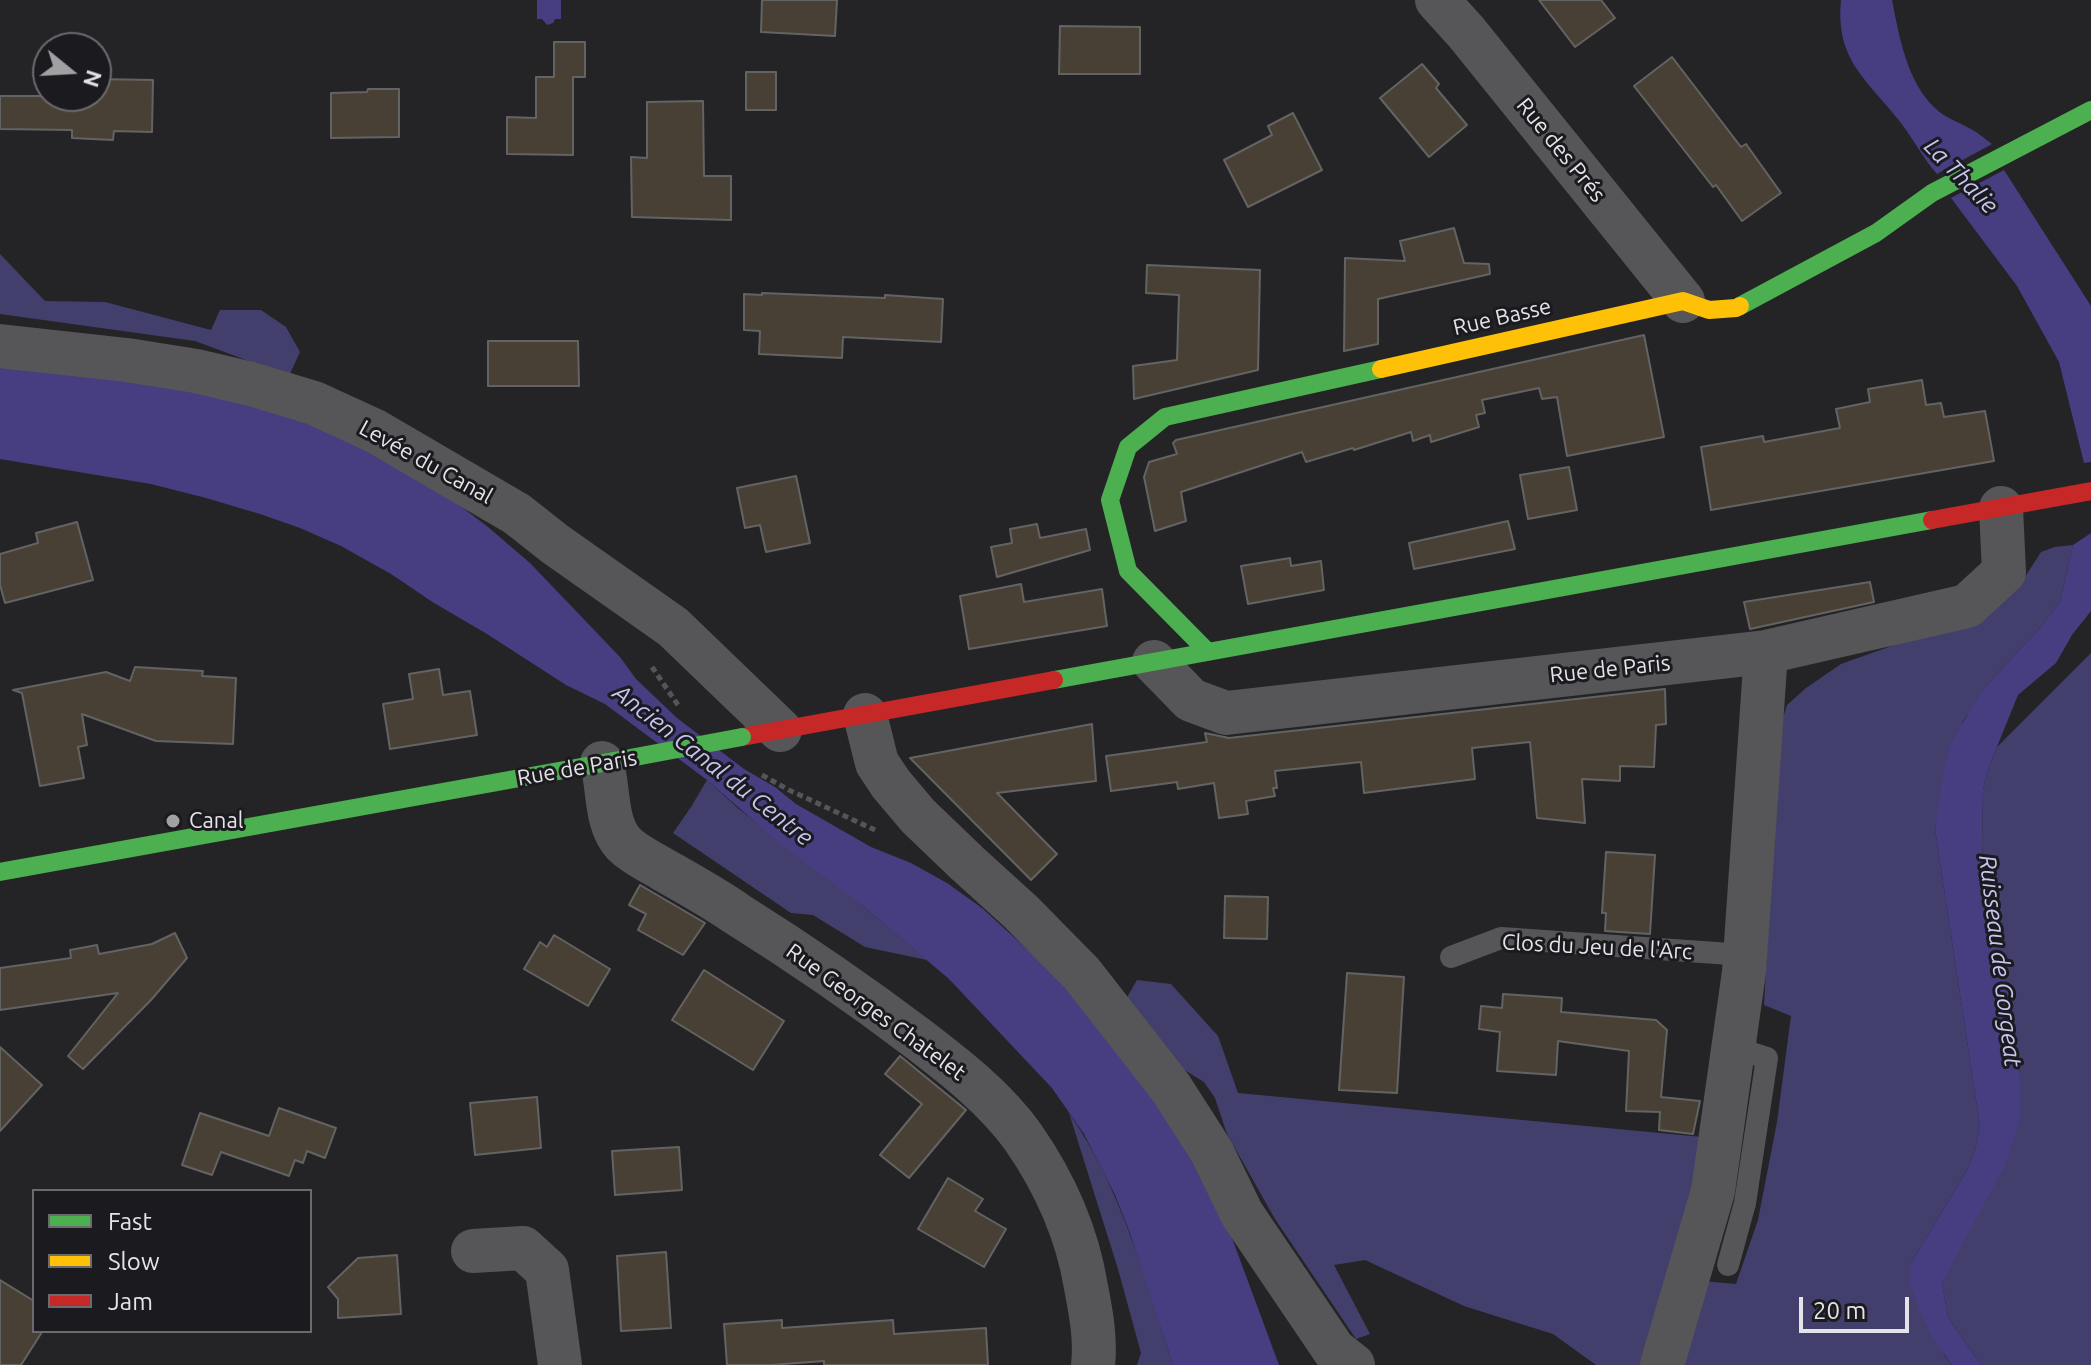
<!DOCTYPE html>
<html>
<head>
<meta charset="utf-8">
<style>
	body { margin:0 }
	#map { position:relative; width:2091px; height:1365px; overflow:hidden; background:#242427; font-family:Ubuntu,sans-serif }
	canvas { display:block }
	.legend { position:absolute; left:32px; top:1189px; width:280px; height:144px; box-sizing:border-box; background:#1a1a1f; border:2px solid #6b6b6f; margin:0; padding:10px 14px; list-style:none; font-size:24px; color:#e4e4e8 }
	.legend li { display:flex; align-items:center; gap:16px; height:40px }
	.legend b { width:40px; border:2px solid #6b6b6f }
	.north { position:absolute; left:32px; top:32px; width:80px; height:80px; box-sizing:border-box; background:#1a1a1f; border:2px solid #6b6b6f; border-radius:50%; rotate:108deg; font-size:22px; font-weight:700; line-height:32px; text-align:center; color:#e4e4e8 }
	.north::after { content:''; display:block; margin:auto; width:28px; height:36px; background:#a1a1a4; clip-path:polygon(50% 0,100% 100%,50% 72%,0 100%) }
	.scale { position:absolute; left:1799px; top:1297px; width:110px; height:36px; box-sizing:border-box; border:4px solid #e4e4e8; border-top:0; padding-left:10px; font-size:24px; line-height:28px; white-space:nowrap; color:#e4e4e8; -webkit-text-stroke:6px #1a1a1f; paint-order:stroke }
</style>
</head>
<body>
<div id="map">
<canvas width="2091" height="1365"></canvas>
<ul class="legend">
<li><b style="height:10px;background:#4caf50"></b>Fast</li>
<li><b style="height:10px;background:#ffc107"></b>Slow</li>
<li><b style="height:10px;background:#c62828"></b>Jam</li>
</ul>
<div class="north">N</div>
<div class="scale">20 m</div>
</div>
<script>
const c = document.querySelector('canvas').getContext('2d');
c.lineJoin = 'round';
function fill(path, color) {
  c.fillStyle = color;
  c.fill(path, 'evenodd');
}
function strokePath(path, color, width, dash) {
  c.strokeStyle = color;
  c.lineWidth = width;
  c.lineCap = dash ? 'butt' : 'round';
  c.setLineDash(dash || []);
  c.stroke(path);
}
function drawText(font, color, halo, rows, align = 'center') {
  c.font = font + ' Ubuntu,sans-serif';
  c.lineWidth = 6;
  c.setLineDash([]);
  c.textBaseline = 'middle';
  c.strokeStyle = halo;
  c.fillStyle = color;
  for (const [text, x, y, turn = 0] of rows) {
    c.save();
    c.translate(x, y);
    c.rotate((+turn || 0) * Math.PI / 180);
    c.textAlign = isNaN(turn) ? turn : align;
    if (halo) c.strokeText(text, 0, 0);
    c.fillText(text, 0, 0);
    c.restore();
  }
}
fill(new Path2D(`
	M 0,254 L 45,301 L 105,302 L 211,330 L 220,310 L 261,310 L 286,327 L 300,352 L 289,376 L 195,341 L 0,314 Z
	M 2073,545 L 2060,602 L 2038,630 L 1987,685 L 1963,721 L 1940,801 L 1935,829 L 1980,1126 L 1975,1151 L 1967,1170 L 1911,1263 L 1944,1355 L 1952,1365 L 1678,1365 L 1702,1281 L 1736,1284 L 1758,1220 L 1777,1122 L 1791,1016 L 1764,1005 L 1779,731 L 1787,705 L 1806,688 L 1841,664 L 1967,619 L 2023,580 L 2041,552 L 2055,547 Z
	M 2091,653 L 2091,1365 L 1981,1365 L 1948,1317 L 1942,1283 L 2020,1117 L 2020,1075 L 2016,1039 L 2009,993 L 1986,892 L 1982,847 L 1983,790 L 1988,769 L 1997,747 Z
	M 707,780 L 739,809 L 863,906 L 927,960 L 865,947 L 813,915 L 791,913 L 673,833 L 691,807 Z
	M 1137,980 L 1171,984 L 1218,1036 L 1238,1093 L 1702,1137 L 1675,1281 L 1647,1365 L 1596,1365 L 1553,1334 L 1464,1306 L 1365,1260 L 1334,1265 L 1370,1334 L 1356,1339 L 1275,1219 L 1227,1134 L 1215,1098 L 1204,1082 L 1165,1058 L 1126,999 Z
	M 1069,1113 C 1121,1188 1145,1278 1173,1365 L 1137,1365 L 1141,1353 L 1118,1269 Z`), '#433f6c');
fill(new Path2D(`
	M 537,0 L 561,0 L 561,19 L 555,19 L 553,23 L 547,25 L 542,19 L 537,19 Z
	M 1841,0 L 1892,0 C 1899,36 1907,82 1935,108 C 1944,117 1956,121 1967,127 C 1976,131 1984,138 1992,144 L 1937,174 C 1923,158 1914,140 1901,123 C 1868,80 1835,61 1841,0 Z
	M 2004,170 L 2091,306 L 2091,462 L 2084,463 L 2059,362 L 2017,286 L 1951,198 Z
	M 0,359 L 153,375 L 295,412 L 442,492 L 488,527 L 530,563 L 620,657 L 636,679 L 677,718 L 744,769 L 775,787 L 796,804 L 871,847 L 911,863 L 947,883 L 982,908 L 1040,961 L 1113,1036 L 1219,1203 L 1279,1365 L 1173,1365 L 1130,1233 L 1115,1195 L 1084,1134 L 1052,1088 L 949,979 L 863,906 L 784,847 L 707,780 L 605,704 L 566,685 L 487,634 L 434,603 L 391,574 L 341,546 L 300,528 L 260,514 L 206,498 L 151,484 L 0,459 Z
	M 2091,533 L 2091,611 L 2072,635 L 2056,663 L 2018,695 L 1988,769 L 1983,790 L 1982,847 L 1986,892 L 2009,993 L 2016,1039 L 2020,1075 L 2020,1117 L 2014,1140 L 2004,1167 L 1942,1283 L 1948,1317 L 1981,1365 L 1952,1365 L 1932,1338 L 1921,1313 L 1910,1284 L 1911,1263 L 1967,1170 L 1975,1151 L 1980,1126 L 1935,829 L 1943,773 L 1950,745 L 1974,703 L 1987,685 L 2038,630 L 2060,602 L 2073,545 Z`), '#473d81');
const building = new Path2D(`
	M 762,0 L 837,0 L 835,36 L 761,32 Z
	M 1539,0 L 1601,0 L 1615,18 L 1575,47 Z
	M 1060,26 L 1140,27 L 1140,74 L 1059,74 Z
	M 554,42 L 585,42 L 585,77 L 573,77 L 573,155 L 507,154 L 507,117 L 536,118 L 536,77 L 554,77 Z
	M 1672,57 L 1741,147 L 1746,144 L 1781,193 L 1742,221 L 1716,185 L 1713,187 L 1634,86 Z
	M 1422,64 L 1439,84 L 1436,88 L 1467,125 L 1429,157 L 1380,98 Z
	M 746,72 L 776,72 L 776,110 L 746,110 Z
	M 96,79 L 153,80 L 152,132 L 114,131 L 113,140 L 72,138 L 72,130 L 0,129 L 0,96 L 96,96 Z
	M 368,89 L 399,89 L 399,137 L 331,138 L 331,93 L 367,92 Z
	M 703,101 L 704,176 L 731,176 L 731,220 L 632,217 L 631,157 L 647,158 L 647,102 Z
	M 1293,113 L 1322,170 L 1248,207 L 1224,160 L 1272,135 L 1268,126 Z
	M 1454,228 L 1464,263 L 1489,264 L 1490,274 L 1378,299 L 1378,344 L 1344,351 L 1345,258 L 1405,261 L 1400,241 Z
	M 1147,265 L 1260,270 L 1258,370 L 1134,399 L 1133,366 L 1177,360 L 1179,295 L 1146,293 Z
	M 762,293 L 885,298 L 885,295 L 943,299 L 941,342 L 843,337 L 842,358 L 759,354 L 760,331 L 744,330 L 744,294 L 762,295 Z
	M 1644,335 L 1664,437 L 1567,456 L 1557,397 L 1542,399 L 1539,388 L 1482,400 L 1485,413 L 1476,415 L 1479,427 L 1431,442 L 1430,435 L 1413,441 L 1411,432 L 1354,450 L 1353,448 L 1306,462 L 1302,452 L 1181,492 L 1186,521 L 1155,531 L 1144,477 L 1149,462 L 1177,454 L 1173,443 L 1176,440 Z
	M 488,341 L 578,341 L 579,386 L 488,386 Z
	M 1922,380 L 1926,405 L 1941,403 L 1944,417 L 1985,411 L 1994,461 L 1711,510 L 1701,447 L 1763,436 L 1764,442 L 1840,428 L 1836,409 L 1870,402 L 1868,389 Z
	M 1569,467 L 1577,510 L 1528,519 L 1520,475 Z
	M 796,476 L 810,543 L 766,552 L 760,525 L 745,528 L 737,488 Z
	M 1508,521 L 1515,549 L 1414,569 L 1409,543 Z
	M 77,522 L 93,580 L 5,603 L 0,585 L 0,554 L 38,543 L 36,533 Z
	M 1037,524 L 1040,538 L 1086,529 L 1090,550 L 997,577 L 991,547 L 1012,543 L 1010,529 Z
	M 1290,558 L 1291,566 L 1321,561 L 1324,590 L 1248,604 L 1241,566 Z
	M 1870,582 L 1874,602 L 1750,629 L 1744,602 Z
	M 1021,584 L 1024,602 L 1102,589 L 1107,626 L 969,649 L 960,596 Z
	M 135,667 L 203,671 L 202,676 L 236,678 L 233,744 L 156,741 L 82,714 L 87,745 L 78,747 L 84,778 L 40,786 L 22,693 L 13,690 L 106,672 L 130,681 Z
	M 439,669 L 443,695 L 470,691 L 477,735 L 390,749 L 383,704 L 413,699 L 409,674 Z
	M 1665,689 L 1666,724 L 1656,725 L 1654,767 L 1620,766 L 1620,781 L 1582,779 L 1585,823 L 1537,818 L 1530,742 L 1472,748 L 1475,779 L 1364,793 L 1361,762 L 1275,771 L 1277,788 L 1273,788 L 1275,796 L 1246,801 L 1248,814 L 1219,818 L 1214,783 L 1178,789 L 1177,782 L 1111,791 L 1106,756 L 1207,742 L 1205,733 L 1229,738 Z
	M 1092,724 L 1096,781 L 997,793 L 1057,854 L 1031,880 L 910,758 Z
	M 1606,852 L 1655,855 L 1650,934 L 1605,931 L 1606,913 L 1602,913 Z
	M 640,885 L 705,923 L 683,955 L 638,930 L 646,914 L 629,905 Z
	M 1225,896 L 1268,897 L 1267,939 L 1224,938 Z
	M 175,933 L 187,958 L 151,1000 L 83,1069 L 68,1056 L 118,993 L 0,1010 L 0,968 L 71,958 L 70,950 L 97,945 L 99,954 L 152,944 Z
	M 554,935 L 610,969 L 588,1006 L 524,969 L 540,942 L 547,947 Z
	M 704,970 L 784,1021 L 753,1070 L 672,1020 Z
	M 1347,973 L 1404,977 L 1397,1093 L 1339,1090 Z
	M 1503,994 L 1562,998 L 1561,1012 L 1656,1020 L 1667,1030 L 1661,1097 L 1700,1101 L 1693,1134 L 1659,1130 L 1660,1112 L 1626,1111 L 1629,1051 L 1558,1041 L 1556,1075 L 1497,1071 L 1500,1032 L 1479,1029 L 1481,1006 L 1502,1008 Z
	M 0,1047 L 42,1085 L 0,1131 Z
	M 900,1056 L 966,1110 L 909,1178 L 880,1155 L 922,1104 L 885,1074 Z
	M 537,1097 L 541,1148 L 475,1155 L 470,1103 Z
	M 279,1108 L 336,1128 L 325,1158 L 307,1151 L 303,1163 L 295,1160 L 289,1176 L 221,1152 L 212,1175 L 182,1165 L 200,1113 L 269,1136 Z
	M 679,1147 L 682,1190 L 615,1195 L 612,1151 Z
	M 948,1178 L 983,1199 L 975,1211 L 1006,1229 L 984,1267 L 918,1229 Z
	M 666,1252 L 671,1328 L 621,1331 L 617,1256 Z
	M 397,1255 L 401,1314 L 338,1318 L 338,1299 L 328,1287 L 358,1258 Z
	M 0,1280 L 34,1301 L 34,1331 L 42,1332 L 21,1365 L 0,1365 Z
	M 782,1320 L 782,1328 L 893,1320 L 894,1334 L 986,1328 L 988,1365 L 824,1365 L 824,1361 L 771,1365 L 727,1365 L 724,1324 Z`);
fill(building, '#484035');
strokePath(building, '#636363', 2);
strokePath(new Path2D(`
	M 652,667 L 680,708
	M 762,775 L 789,790 L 875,830`), '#555557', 5, [6, 4]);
strokePath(new Path2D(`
	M 1451,957 L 1501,938 L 1745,955
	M 1728,1265 L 1745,1203 L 1767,1058 L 1733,1047`), '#565658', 22);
strokePath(new Path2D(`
	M 1437,0 L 1466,32 L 1683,301
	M 0,346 L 127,360 L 196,371 L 251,384 L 314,403 L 375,431 L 517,514 L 555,544 L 673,627 L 780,730
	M 1154,662 L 1191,700 L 1226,713 L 1766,652 L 1967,606 L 2004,572 L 2001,508
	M 865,715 L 877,763 L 891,784 L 918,816 L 967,863 L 1021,912 L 1082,974 L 1171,1088 L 1212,1152 L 1242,1214 L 1334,1350 L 1353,1365
	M 602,763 C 609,789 605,824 624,844 C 635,855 651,862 664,870 C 689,884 714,898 737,914 C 799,953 859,994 917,1038 C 955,1067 995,1098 1023,1137 C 1055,1183 1077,1232 1086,1287 C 1091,1313 1096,1339 1093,1365
	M 473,1251 L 523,1248 L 547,1270 L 560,1365
	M 1662,1365 L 1713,1191 L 1744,972 L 1766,652`), '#565658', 44);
strokePath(new Path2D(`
	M 1740,306 L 1876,233 L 1932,193 L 2091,110
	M 1208,652 L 1128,571 L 1110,500 L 1128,447 L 1165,417 L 1381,369
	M 1054,680 L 1932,520
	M 0,872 L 614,761`), '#4caf50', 18);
strokePath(new Path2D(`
	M 1381,369 L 1683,301 L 1709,310 L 1736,308 L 1740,306`), '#ffc107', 18);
strokePath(new Path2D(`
	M 1932,520 L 2091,491
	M 742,737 L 1054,680`), '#c62828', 18);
strokePath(new Path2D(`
	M 614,761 L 742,737`), '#4caf50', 18);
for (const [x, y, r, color] of [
	[173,821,8,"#a1a1a4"]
]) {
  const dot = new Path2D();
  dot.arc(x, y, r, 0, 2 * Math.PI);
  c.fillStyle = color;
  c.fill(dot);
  strokePath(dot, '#1a1a1f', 3);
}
drawText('22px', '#e4e4e8', '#1a1a1f', [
	["Rue des Prés",1561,150,51],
	["Rue Basse",1502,317,-13],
	["Levée du Canal",426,462,29],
	["Rue de Paris",1610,669,-6],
	["Rue de Paris",577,768,-10],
	["Clos du Jeu de l'Arc",1597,947,3],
	["Rue Georges Chatelet",876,1012,36]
]);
drawText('22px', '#e4e4e8', '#1a1a1f', [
	["Canal",189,821]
], 'left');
drawText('italic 24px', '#c6c5f0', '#1a1a1f', [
	["La Thalie",1961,176,46],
	["Ancien Canal du Centre",713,765,38],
	["Ruisseau de Gorgeat",2000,961,83]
]);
</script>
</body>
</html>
